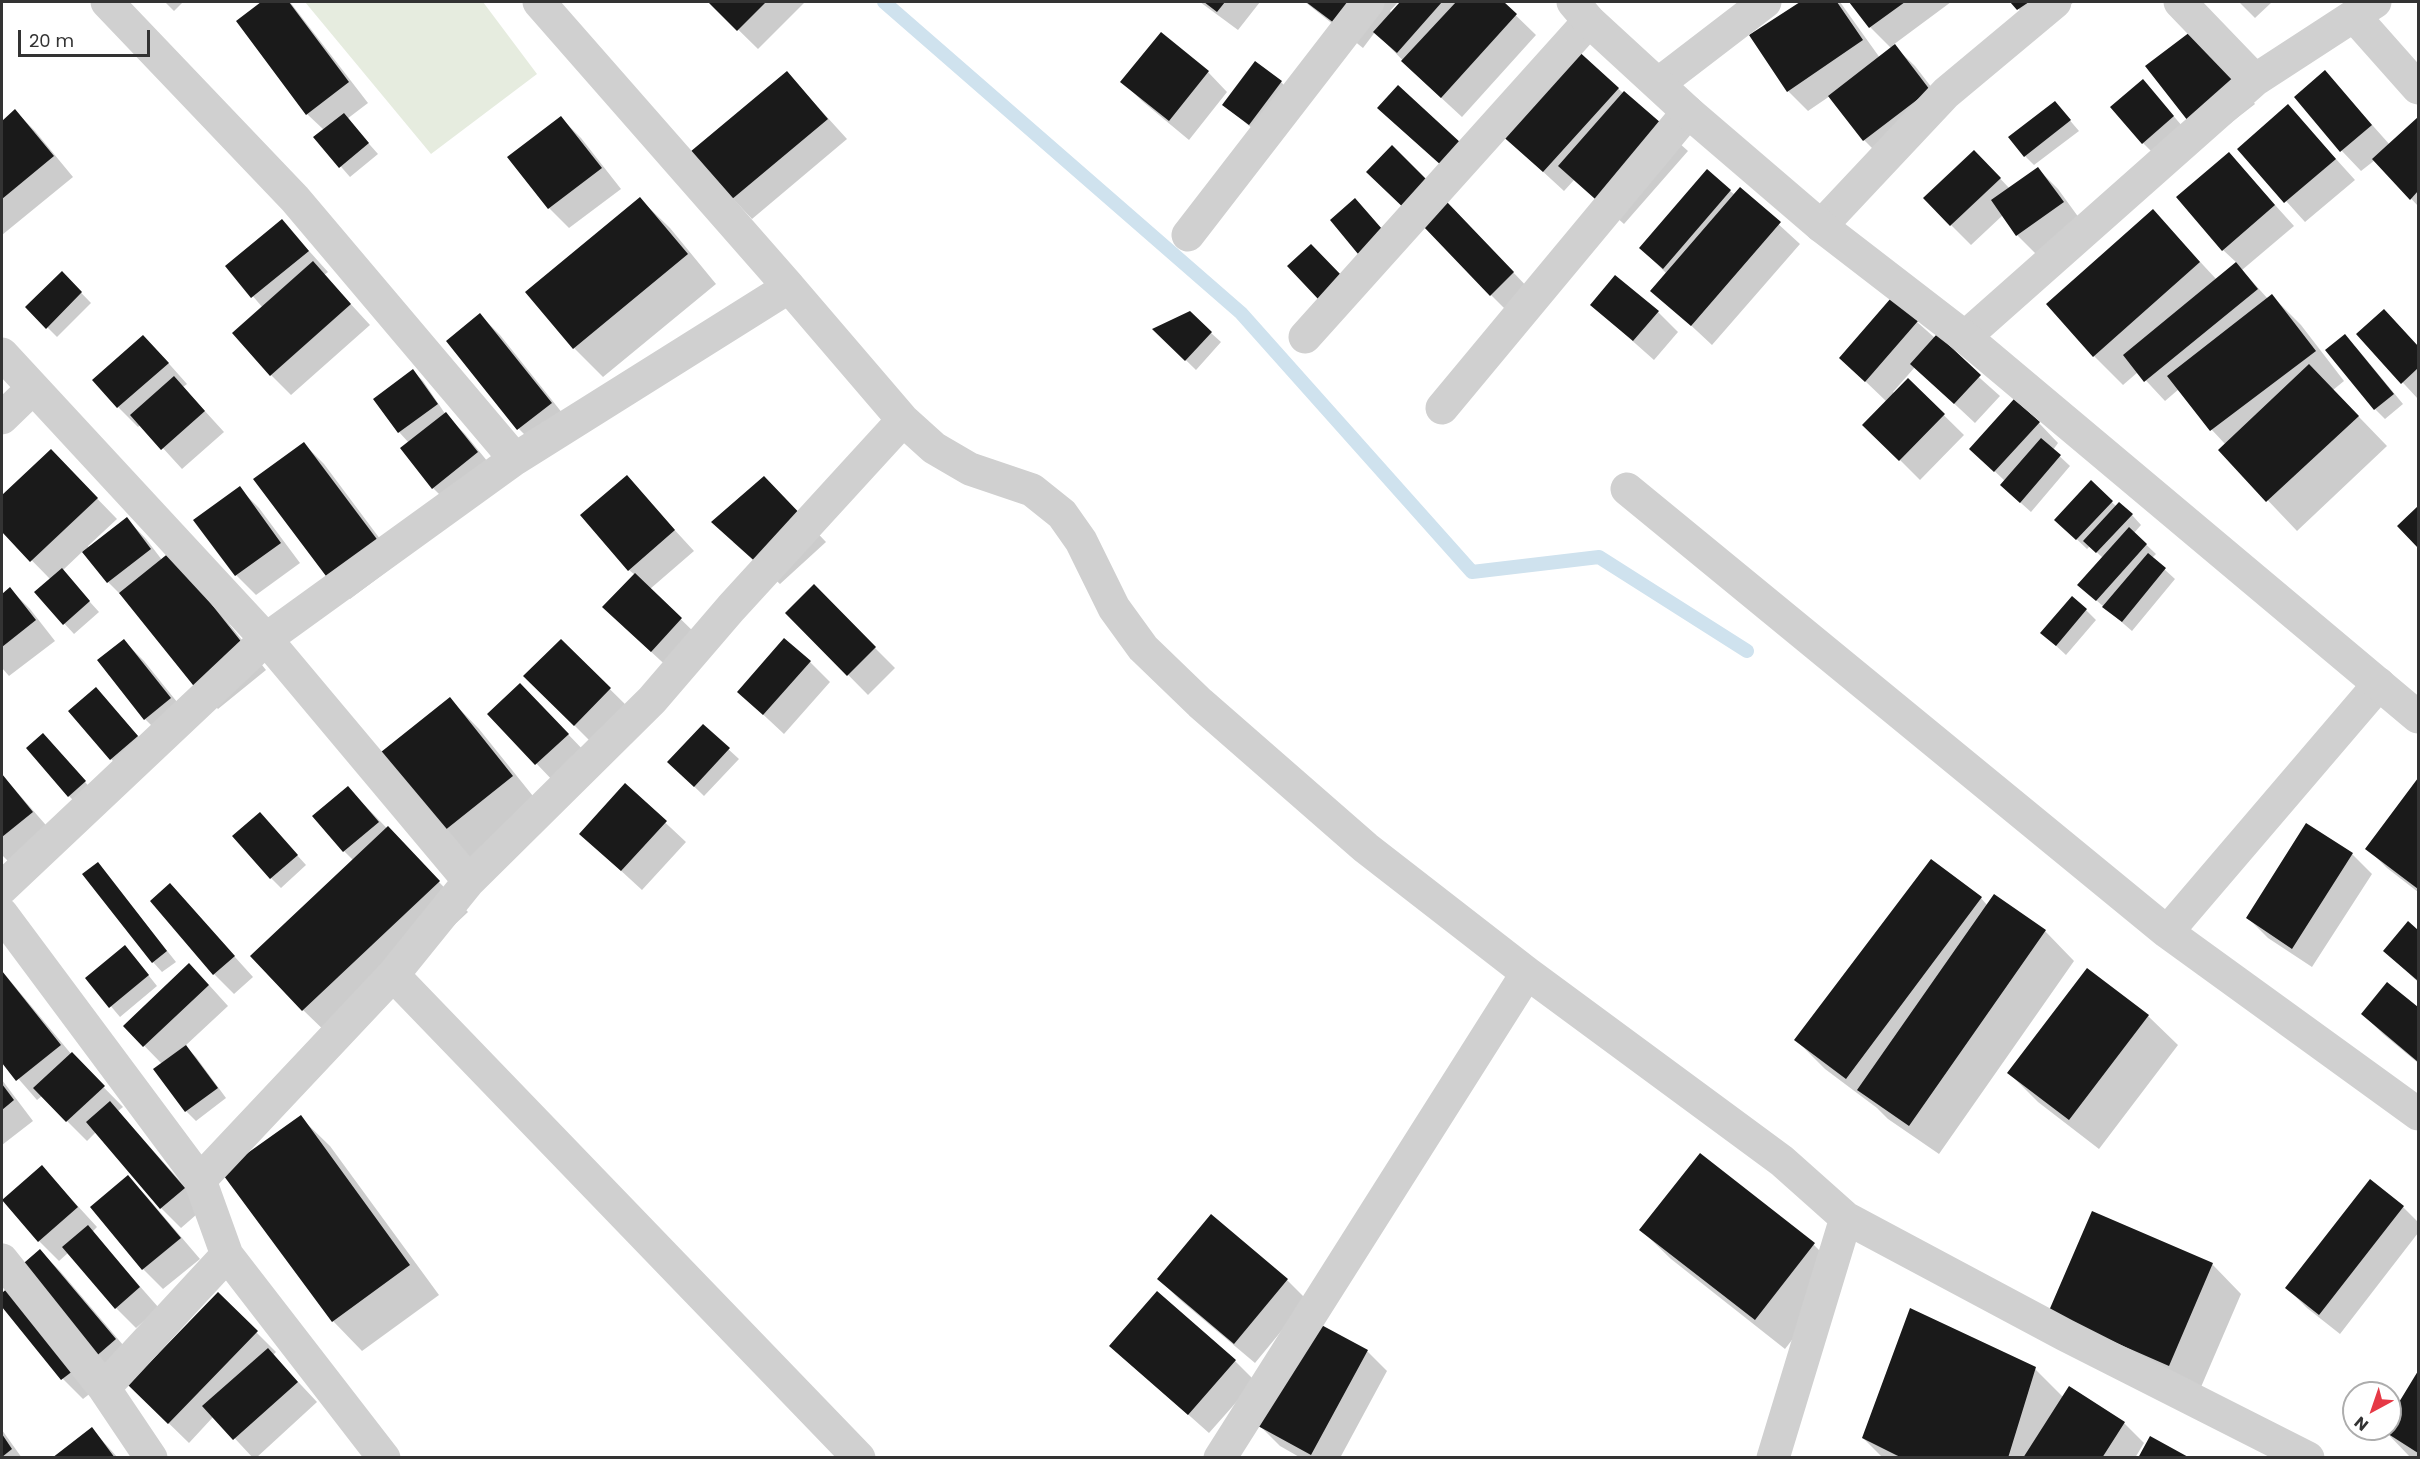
<!DOCTYPE html>
<html>
<head>
<meta charset="utf-8">
<style>
	body { margin:0 }
	#map { position:relative; width:2420px; height:1459px; overflow:hidden; background:#fff; font-family:Poppins,sans-serif }
	canvas { display:block }
	.frame { position:absolute; inset:0; border:3px solid #333; pointer-events:none }
	.north { position:absolute; left:2342px; top:1381px; width:60px; height:60px; box-sizing:border-box; background:#fff; border:2px solid #adadad; border-radius:50%; rotate:220deg; font-size:16px; font-weight:700; line-height:24px; text-align:center; color:#333 }
	.north::after { content:''; display:block; margin:auto; width:21px; height:27px; background:#e63946; clip-path:polygon(50% 0,100% 100%,50% 72%,0 100%) }
	.scale { position:absolute; left:18px; top:30px; width:132px; height:27px; box-sizing:border-box; border:3px solid #333; border-top:0; padding-left:8px; font-size:18px; line-height:21px; white-space:nowrap; color:#333; -webkit-text-stroke:4px #fff; paint-order:stroke }
</style>
</head>
<body>
<div id="map">
<canvas width="2420" height="1459"></canvas>
<div class="frame"></div>
<div class="north">N</div>
<div class="scale">20 m</div>
</div>
<script>
const c = document.querySelector('canvas').getContext('2d');
c.lineJoin = 'round';
function fill(path, color) {
  c.fillStyle = color;
  c.fill(path, 'evenodd');
}
function strokePath(path, color, width, dash) {
  c.strokeStyle = color;
  c.lineWidth = width;
  c.lineCap = dash ? 'butt' : 'round';
  c.setLineDash(dash || []);
  c.stroke(path);
}
fill(new Path2D(`
	M 305,2 L 483,2 L 537,74 L 431,154 Z`), '#e6ecdf');
fill(new Path2D(`
	M 165,2 L 183,2 L 174,11 Z
	M 264,2 L 290,2 L 368,103 L 347,119 L 378,154 L 350,177 L 315,137 L 324,130 L 307,114 L 238,21 Z
	M 710,2 L 805,2 L 758,49 Z
	M 1200,2 L 1260,2 L 1238,30 Z
	M 1305,2 L 1398,2 L 1390,11 L 1392,13 L 1402,2 L 1502,2 L 1536,35 L 1462,117 L 1423,81 L 1375,32 L 1363,48 Z
	M 1802,2 L 1840,2 L 1880,58 L 1892,49 L 1870,27 L 1851,2 L 1951,2 L 1893,45 L 1915,66 L 1949,110 L 1884,160 L 1864,140 L 1830,96 L 1808,111 L 1788,91 L 1752,36 Z
	M 2012,2 L 2074,2 L 2038,29 Z
	M 2239,2 L 2272,2 L 2255,18 Z
	M 1575,50 L 1688,151 L 1624,224 L 1574,180 L 1564,191 L 1501,133 Z
	M 2214,51 L 2255,104 L 2209,140 Z
	M 1208,72 L 1227,92 L 1189,140 L 1142,101 L 1122,81 Z
	M 2325,72 L 2390,145 L 2418,119 L 2418,206 L 2375,160 L 2361,171 L 2342,151 L 2296,97 Z
	M 787,73 L 847,139 L 752,219 L 733,199 Z
	M 1281,82 L 1291,92 L 1259,134 L 1224,105 Z
	M 2152,91 L 2183,127 L 2152,152 L 2143,143 Z
	M 2055,103 L 2079,131 L 2034,165 L 2025,156 Z
	M 2288,106 L 2355,180 L 2305,222 L 2239,149 Z
	M 15,111 L 35,131 L 73,177 L 2,235 L 2,123 Z
	M 561,118 L 581,138 L 621,189 L 569,228 L 549,208 L 509,157 Z
	M 2229,154 L 2294,226 L 2242,270 L 2268,299 L 2272,296 L 2301,325 L 2344,381 L 2333,390 L 2387,446 L 2297,531 L 2220,450 L 2226,445 L 2212,430 L 2179,389 L 2165,401 L 2138,372 L 2123,385 L 2094,356 L 2153,211 L 2217,280 L 2237,263 L 2223,250 Z
	M 2038,169 L 2058,189 L 2082,222 L 2037,255 L 2017,235 L 2003,215 L 1971,245 L 1951,225 L 1994,172 L 2010,189 Z
	M 1707,172 L 1735,195 L 1740,189 L 1800,244 L 1712,345 L 1653,290 L 1667,274 L 1641,248 Z
	M 640,199 L 670,228 L 716,284 L 603,377 L 574,348 Z
	M 282,221 L 328,272 L 324,275 L 370,325 L 291,395 L 271,375 L 263,308 L 227,266 Z
	M 1467,224 L 1533,293 L 1511,315 L 1491,295 Z
	M 62,273 L 91,303 L 57,337 L 27,307 Z
	M 1592,305 L 1658,312 L 1678,332 L 1654,360 Z
	M 2384,311 L 2418,347 L 2418,399 L 2358,334 Z
	M 480,315 L 500,335 L 571,424 L 539,449 L 519,429 L 448,341 Z
	M 1917,322 L 2000,396 L 1975,423 L 1915,367 L 1893,392 L 1895,394 L 1908,380 L 1964,435 L 1920,480 L 1865,425 L 1887,402 L 1841,358 Z
	M 1154,329 L 1211,333 L 1221,342 L 1196,370 Z
	M 2355,346 L 2403,404 L 2385,419 L 2375,409 Z
	M 163,357 L 187,384 L 183,387 L 224,432 L 182,469 L 141,424 L 138,427 L 118,407 Z
	M 413,371 L 423,381 L 446,415 L 465,434 L 497,473 L 453,508 L 433,488 L 409,443 L 399,432 Z
	M 2039,423 L 2058,443 L 2053,450 L 2070,466 L 2031,512 L 2012,495 L 2005,481 L 1971,449 Z
	M 304,444 L 324,464 L 398,563 L 350,599 L 330,579 Z
	M 51,451 L 117,519 L 88,546 L 89,548 L 127,519 L 146,539 L 162,560 L 189,574 L 266,670 L 218,709 L 198,689 L 128,602 L 108,582 L 83,551 L 62,571 L 99,612 L 74,634 L 36,593 L 51,580 L 2,530 L 2,497 Z
	M 626,477 L 694,551 L 650,589 L 701,639 L 672,671 L 624,627 L 635,575 L 629,570 Z
	M 2091,483 L 2117,507 L 2132,515 L 2141,525 L 2134,533 L 2156,554 L 2152,558 L 2175,579 L 2132,631 L 2089,594 L 2103,558 L 2090,546 L 2087,549 L 2066,529 Z
	M 239,488 L 259,508 L 300,563 L 256,595 L 236,575 Z
	M 784,498 L 826,542 L 780,584 L 733,542 Z
	M 2418,508 L 2418,546 L 2400,526 Z
	M 814,587 L 895,668 L 868,695 L 787,613 Z
	M 10,589 L 30,609 L 55,641 L 9,676 L 2,668 L 2,596 Z
	M 2086,610 L 2096,620 L 2066,655 L 2052,642 Z
	M 124,641 L 144,661 L 190,718 L 165,739 L 145,719 Z
	M 561,641 L 630,709 L 594,745 L 525,676 Z
	M 810,662 L 830,682 L 784,734 L 739,692 Z
	M 96,689 L 157,757 L 131,779 L 111,759 Z
	M 450,699 L 479,729 L 541,806 L 465,867 L 435,838 Z
	M 540,705 L 588,755 L 556,784 L 489,714 Z
	M 703,726 L 739,759 L 704,796 L 669,762 Z
	M 52,745 L 94,792 L 79,806 L 69,796 Z
	M 2,775 L 52,832 L 12,865 L 2,855 Z
	M 2418,780 L 2418,892 L 2387,868 L 2367,848 Z
	M 625,785 L 686,842 L 642,890 L 581,834 Z
	M 348,788 L 468,912 L 333,1039 L 303,1010 L 354,861 L 344,851 Z
	M 269,824 L 306,865 L 281,888 L 271,878 Z
	M 2352,854 L 2372,874 L 2312,967 L 2268,938 L 2248,918 Z
	M 98,864 L 176,962 L 162,972 L 153,962 Z
	M 170,885 L 253,977 L 234,994 L 214,974 Z
	M 1981,898 L 1987,905 L 2045,931 L 2074,961 L 1939,1154 L 1888,1119 L 1877,1108 L 1825,1069 L 1796,1040 Z
	M 2408,923 L 2418,932 L 2418,982 L 2385,951 Z
	M 134,957 L 157,986 L 120,1017 L 87,978 Z
	M 2,971 L 72,1055 L 123,1107 L 118,1111 L 204,1208 L 181,1228 L 161,1208 L 96,1132 L 87,1141 L 42,1096 L 37,1100 L 2,1060 Z
	M 2388,984 L 2418,1009 L 2418,1063 L 2383,1034 L 2363,1014 Z
	M 209,985 L 228,1006 L 185,1046 L 196,1057 L 226,1098 L 196,1121 L 186,1111 L 162,1064 L 125,1026 Z
	M 2148,1016 L 2178,1045 L 2099,1149 L 2038,1102 L 2009,1073 Z
	M 2,1080 L 33,1121 L 2,1145 Z
	M 300,1117 L 330,1146 L 439,1295 L 362,1351 L 333,1321 Z
	M 42,1167 L 97,1227 L 92,1232 L 159,1308 L 136,1328 L 116,1308 L 69,1252 L 59,1261 L 39,1241 Z
	M 128,1177 L 147,1197 L 200,1259 L 163,1289 L 143,1269 L 92,1208 Z
	M 2370,1181 L 2403,1207 L 2418,1222 L 2418,1233 L 2340,1334 L 2307,1308 L 2287,1288 Z
	M 1211,1217 L 1287,1280 L 1307,1300 L 1255,1363 L 1179,1299 L 1159,1279 Z
	M 1641,1230 L 1814,1245 L 1843,1274 L 1785,1349 L 1671,1259 Z
	M 40,1251 L 60,1271 L 135,1359 L 114,1377 L 94,1358 Z
	M 2212,1264 L 2241,1294 L 2198,1394 L 2079,1343 Z
	M 11,1287 L 97,1388 L 83,1399 L 63,1379 L 2,1304 L 2,1295 Z
	M 218,1294 L 276,1352 L 273,1355 L 317,1402 L 256,1458 L 253,1458 L 214,1416 L 189,1443 L 150,1405 Z
	M 1111,1346 L 1235,1361 L 1255,1381 L 1209,1433 Z
	M 1367,1351 L 1387,1371 L 1340,1458 L 1301,1458 L 1280,1446 L 1260,1426 Z
	M 2035,1369 L 2064,1398 L 2124,1423 L 2144,1443 L 2135,1458 L 1905,1458 L 1896,1453 L 1898,1458 L 1883,1458 L 1863,1438 Z
	M 2418,1373 L 2418,1458 L 2411,1458 L 2384,1430 L 2390,1429 L 2390,1420 Z
	M 92,1429 L 118,1458 L 55,1458 Z
	M 2,1430 L 22,1458 L 2,1458 Z`), '#0003');
strokePath(new Path2D(`
	M 884,2 L 1241,313 L 1472,572 L 1599,557 L 1747,651`), '#cfe2ee', 14);
fill(new Path2D(`
	M 261,2 L 289,2 L 349,82 L 306,115 L 236,21 Z
	M 708,2 L 766,2 L 737,31 Z
	M 1204,2 L 1225,2 L 1217,12 Z
	M 1306,2 L 1363,2 L 1342,29 Z
	M 1400,2 L 1442,2 L 1397,53 L 1373,32 Z
	M 1456,2 L 1504,2 L 1517,14 L 1441,98 L 1401,61 Z
	M 1800,2 L 1837,2 L 1863,40 L 1787,92 L 1749,35 Z
	M 1849,2 L 1905,2 L 1869,28 Z
	M 2010,2 L 2029,2 L 2017,10 Z
	M 2194,29 L 2236,84 L 2188,121 L 2145,66 Z
	M 1161,32 L 1209,71 L 1169,121 L 1120,82 Z
	M 1895,44 L 1930,90 L 1863,141 L 1828,96 Z
	M 1575,48 L 1619,88 L 1543,172 L 1499,133 Z
	M 1255,61 L 1282,81 L 1249,125 L 1222,105 Z
	M 2325,70 L 2372,125 L 2340,152 L 2294,97 Z
	M 787,71 L 828,119 L 731,200 L 690,152 Z
	M 2143,79 L 2174,116 L 2142,144 L 2110,107 Z
	M 1398,85 L 1462,144 L 1442,166 L 1377,108 Z
	M 1624,91 L 1669,130 L 1603,206 L 1558,166 Z
	M 2055,101 L 2071,120 L 2024,157 L 2008,137 Z
	M 2288,104 L 2336,159 L 2284,203 L 2237,149 Z
	M 15,109 L 54,156 L 2,199 L 2,121 Z
	M 344,113 L 369,143 L 339,168 L 313,137 Z
	M 561,116 L 602,168 L 548,209 L 507,157 Z
	M 2418,117 L 2418,191 L 2410,200 L 2372,159 Z
	M 1392,145 L 1434,187 L 1409,213 L 1366,172 Z
	M 1974,150 L 2001,178 L 1950,226 L 1923,198 Z
	M 2229,152 L 2275,205 L 2222,251 L 2176,197 Z
	M 2038,167 L 2064,202 L 2016,236 L 1991,200 Z
	M 1707,169 L 1731,190 L 1663,269 L 1639,248 Z
	M 1740,187 L 1781,222 L 1691,326 L 1650,291 Z
	M 640,197 L 688,254 L 573,349 L 525,292 Z
	M 1355,198 L 1389,237 L 1363,260 L 1330,220 Z
	M 1447,202 L 1514,272 L 1490,296 L 1423,226 Z
	M 2153,209 L 2200,262 L 2093,357 L 2046,304 Z
	M 282,219 L 309,251 L 251,298 L 225,266 Z
	M 1311,244 L 1343,277 L 1319,300 L 1287,266 Z
	M 313,261 L 351,304 L 270,376 L 232,333 Z
	M 2236,262 L 2258,289 L 2144,382 L 2123,355 Z
	M 62,271 L 82,292 L 46,329 L 25,307 Z
	M 1615,275 L 1659,311 L 1633,341 L 1590,305 Z
	M 2272,294 L 2316,351 L 2210,431 L 2167,376 Z
	M 1891,298 L 1918,321 L 1865,382 L 1839,358 Z
	M 2384,309 L 2418,346 L 2418,368 L 2401,384 L 2356,334 Z
	M 1190,311 L 1212,332 L 1185,361 L 1152,329 Z
	M 480,313 L 552,403 L 517,430 L 446,341 Z
	M 1937,334 L 1981,375 L 1954,404 L 1910,364 Z
	M 2345,334 L 2394,394 L 2374,410 L 2325,350 Z
	M 143,335 L 169,363 L 117,408 L 92,380 Z
	M 2309,364 L 2359,416 L 2266,502 L 2218,450 Z
	M 413,369 L 438,404 L 398,433 L 373,399 Z
	M 174,376 L 205,411 L 161,450 L 130,415 Z
	M 1908,378 L 1945,414 L 1899,461 L 1862,425 Z
	M 2014,399 L 2040,422 L 1994,472 L 1969,449 Z
	M 446,412 L 478,452 L 432,489 L 400,448 Z
	M 2041,438 L 2061,455 L 2020,503 L 2000,485 Z
	M 304,442 L 379,542 L 329,580 L 253,479 Z
	M 51,449 L 98,498 L 30,562 L 2,532 L 2,495 Z
	M 627,475 L 675,530 L 628,571 L 580,515 Z
	M 764,476 L 807,521 L 759,565 L 711,522 Z
	M 2091,480 L 2113,501 L 2076,540 L 2054,520 Z
	M 240,486 L 281,543 L 235,576 L 193,520 Z
	M 2119,502 L 2133,514 L 2096,553 L 2083,541 Z
	M 2418,506 L 2418,548 L 2397,526 Z
	M 127,517 L 151,549 L 107,583 L 82,552 Z
	M 2129,527 L 2147,544 L 2096,601 L 2077,585 Z
	M 170,552 L 247,649 L 197,690 L 119,593 Z
	M 2148,553 L 2166,568 L 2122,622 L 2102,607 Z
	M 62,568 L 90,601 L 63,625 L 34,592 Z
	M 635,573 L 682,618 L 651,652 L 602,607 Z
	M 814,584 L 876,647 L 847,676 L 785,613 Z
	M 10,587 L 36,620 L 2,647 L 2,594 Z
	M 2072,596 L 2087,609 L 2056,646 L 2040,633 Z
	M 784,638 L 811,661 L 763,715 L 737,692 Z
	M 124,639 L 171,698 L 144,720 L 97,660 Z
	M 561,639 L 611,688 L 574,726 L 523,676 Z
	M 520,683 L 569,734 L 535,765 L 487,714 Z
	M 96,687 L 138,736 L 110,760 L 68,711 Z
	M 450,697 L 513,776 L 434,839 L 371,760 Z
	M 703,724 L 730,748 L 694,787 L 667,762 Z
	M 43,733 L 86,781 L 68,797 L 26,748 Z
	M 2,774 L 33,812 L 2,837 Z
	M 2418,778 L 2418,889 L 2365,849 Z
	M 625,783 L 667,821 L 621,871 L 579,834 Z
	M 348,786 L 379,822 L 343,852 L 312,816 Z
	M 260,812 L 298,855 L 270,879 L 232,836 Z
	M 2306,823 L 2353,853 L 2292,949 L 2246,918 Z
	M 388,826 L 440,881 L 302,1011 L 250,956 Z
	M 1931,859 L 1982,897 L 1846,1079 L 1794,1040 Z
	M 98,862 L 167,951 L 152,963 L 82,874 Z
	M 170,883 L 235,956 L 213,975 L 150,901 Z
	M 1994,894 L 2046,930 L 1909,1126 L 1857,1090 Z
	M 2408,921 L 2418,930 L 2418,981 L 2383,951 Z
	M 125,945 L 149,975 L 109,1008 L 85,978 Z
	M 189,963 L 209,985 L 143,1047 L 123,1026 Z
	M 2087,968 L 2149,1015 L 2069,1120 L 2007,1073 Z
	M 2,971 L 61,1045 L 16,1081 L 2,1063 Z
	M 2387,982 L 2418,1007 L 2418,1062 L 2361,1014 Z
	M 186,1045 L 218,1088 L 185,1112 L 153,1069 Z
	M 72,1052 L 105,1086 L 66,1122 L 33,1088 Z
	M 2,1084 L 14,1100 L 2,1110 Z
	M 110,1101 L 185,1188 L 160,1209 L 86,1122 Z
	M 301,1115 L 410,1265 L 332,1322 L 221,1172 Z
	M 1700,1153 L 1815,1243 L 1755,1320 L 1639,1230 Z
	M 42,1165 L 78,1207 L 38,1242 L 2,1200 Z
	M 128,1175 L 181,1238 L 142,1270 L 90,1207 Z
	M 2370,1179 L 2404,1206 L 2319,1315 L 2285,1288 Z
	M 2092,1211 L 2213,1263 L 2169,1366 L 2048,1313 Z
	M 1211,1214 L 1288,1279 L 1234,1344 L 1157,1279 Z
	M 88,1225 L 140,1287 L 115,1309 L 62,1247 Z
	M 40,1249 L 116,1339 L 93,1359 L 17,1269 Z
	M 11,1285 L 78,1367 L 61,1380 L 2,1307 L 2,1293 Z
	M 1157,1291 L 1236,1360 L 1188,1415 L 1109,1346 Z
	M 218,1292 L 258,1331 L 168,1424 L 128,1385 Z
	M 1910,1308 L 2036,1367 L 2008,1458 L 1902,1458 L 1862,1438 Z
	M 1314,1321 L 1368,1350 L 1311,1455 L 1258,1426 Z
	M 268,1348 L 298,1382 L 233,1440 L 202,1406 Z
	M 2418,1371 L 2418,1453 L 2382,1430 L 2390,1429 L 2390,1417 Z
	M 2069,1386 L 2125,1422 L 2102,1458 L 2023,1458 Z
	M 92,1427 L 115,1458 L 52,1458 Z
	M 2,1434 L 12,1449 L 2,1457 Z
	M 2150,1436 L 2190,1458 L 2138,1458 Z`), '#1a1a1a');
strokePath(new Path2D(`
	M 107,2 L 295,199 L 515,459
	M 2180,2 L 2255,80
	M 2354,16 L 2418,88
	M 1658,84 L 1765,2
	M 1821,226 L 1946,93 L 2055,2
	M 1188,235 L 1368,2
	M 789,287 L 903,420 L 934,448 L 970,469 L 1032,490 L 1062,514 L 1081,541 L 1114,608 L 1143,648 L 1200,703 L 1366,848 L 1527,973 L 1782,1161 L 1846,1218 L 2065,1335 L 2308,1458
	M 1305,337 L 1589,21
	M 1965,337 L 2255,80 L 2375,2
	M 2,354 L 266,639 L 469,881
	M 1442,408 L 1688,112
	M 2,418 L 33,388
	M 1627,489 L 2167,932 L 2418,1114
	M 2,888 L 266,639 L 515,459 L 789,287 L 539,2
	M 2,914 L 200,1180 L 227,1255 L 384,1458
	M 2167,932 L 2379,684
	M 393,975 L 859,1458
	M 200,1180 L 393,975 L 469,881 L 652,700 L 731,608 L 903,420
	M 2,1260 L 104,1388
	M 151,1458 L 104,1388 L 227,1255
	M 1220,1458 L 1527,973
	M 1773,1458 L 1846,1218`), '#d0d0d0', 33);
strokePath(new Path2D(`
	M 1573,2 L 1589,21 L 1688,112 L 1821,226 L 1965,337 L 2418,717`), '#d0d0d0', 33);
</script>
</body>
</html>
